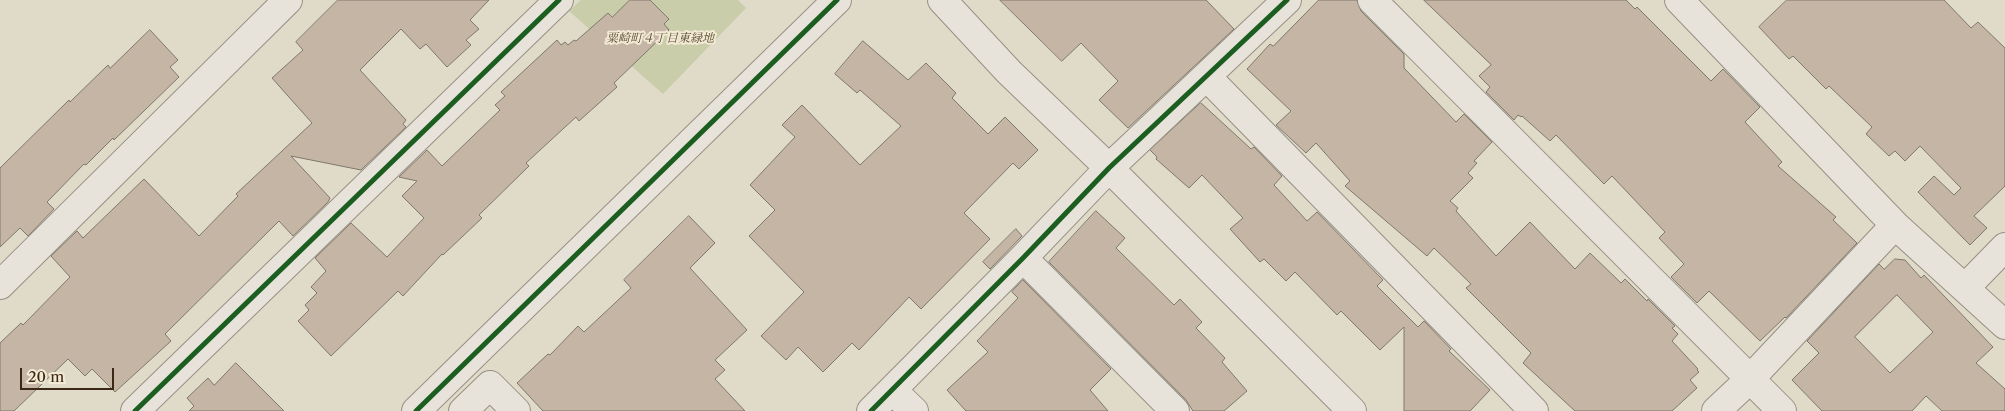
<!DOCTYPE html>
<html>
<head>
<meta charset="utf-8">
<style>
	body { margin:0 }
	#map { position:relative; width:2005px; height:411px; overflow:hidden; background:#e0dac8; font-family:"Libre Caslon Text",serif }
	canvas { display:block }
	.scale { position:absolute; left:20px; top:368px; width:94px; height:22px; box-sizing:border-box; border:2px solid #3c2714; border-top:0; padding-left:6px; font-size:15px; line-height:18px; white-space:nowrap; color:#3c2714; -webkit-text-stroke:4px #f2ead4; paint-order:stroke }
</style>
</head>
<body>
<div id="map">
<canvas width="2005" height="411"></canvas>
<div class="scale">20 m</div>
</div>
<script>
const c = document.querySelector('canvas').getContext('2d');
c.lineJoin = 'round';
function fill(path, color) {
  c.fillStyle = color;
  c.fill(path, 'evenodd');
}
function strokePath(path, color, width, dash) {
  c.strokeStyle = color;
  c.lineWidth = width;
  c.lineCap = dash ? 'butt' : 'round';
  c.setLineDash(dash || []);
  c.stroke(path);
}
function drawText(font, color, halo, rows, align = 'center') {
  c.font = font + ' "Libre Caslon Text","Noto Serif JP",serif';
  c.lineWidth = 4;
  c.setLineDash([]);
  c.textBaseline = 'middle';
  c.strokeStyle = halo;
  c.fillStyle = color;
  for (const [text, x, y, turn = 0] of rows) {
    c.save();
    c.translate(x, y);
    c.rotate((+turn || 0) * Math.PI / 180);
    c.textAlign = isNaN(turn) ? turn : align;
    if (halo) c.strokeText(text, 0, 0);
    c.fillText(text, 0, 0);
    c.restore();
  }
}
fill(new Path2D(`
	M 581,0 L 738,0 L 746,8 L 663,94 L 569,11 Z`), '#c9cdaa');
const building = new Path2D(`
	M 338,0 L 489,0 L 470,20 L 479,29 L 466,40 L 471,45 L 447,67 L 426,44 L 420,49 L 401,29 L 360,70 L 406,120 L 403,124 L 406,127 L 361,170 L 291,156 L 330,198 L 328,202 L 293,236 L 279,221 L 165,334 L 171,341 L 115,392 L 92,369 L 85,376 L 68,359 L 14,411 L 0,411 L 0,343 L 21,323 L 23,325 L 70,277 L 51,256 L 77,231 L 83,238 L 144,179 L 199,236 L 238,196 L 236,194 L 312,123 L 272,78 L 303,50 L 296,42 Z
	M 630,0 L 650,0 L 669,19 L 664,24 L 669,30 L 614,83 L 617,87 L 579,121 L 576,117 L 526,163 L 529,166 L 479,215 L 482,218 L 443,255 L 442,254 L 403,296 L 398,291 L 331,356 L 298,321 L 309,310 L 305,305 L 317,293 L 311,287 L 326,271 L 315,258 L 351,223 L 387,257 L 424,218 L 402,196 L 417,181 L 399,177 L 427,150 L 442,166 L 500,110 L 495,105 L 505,96 L 501,92 L 557,40 L 561,45 L 565,42 L 568,45 L 574,40 L 576,41 L 608,13 L 612,17 Z
	M 1000,0 L 1206,0 L 1234,29 L 1128,128 L 1099,100 L 1118,81 L 1081,43 L 1062,61 Z
	M 1319,0 L 1357,0 L 1361,11 L 1404,54 L 1404,68 L 1456,122 L 1464,114 L 1492,142 L 1474,161 L 1477,163 L 1468,173 L 1473,178 L 1450,201 L 1458,208 L 1456,211 L 1496,256 L 1530,222 L 1575,269 L 1590,253 L 1621,283 L 1625,279 L 1647,301 L 1648,299 L 1675,326 L 1672,328 L 1678,334 L 1672,341 L 1698,369 L 1697,370 L 1699,372 L 1690,380 L 1697,388 L 1672,411 L 1575,411 L 1523,363 L 1531,353 L 1466,288 L 1471,284 L 1434,248 L 1427,256 L 1345,186 L 1350,181 L 1316,143 L 1306,153 L 1276,125 L 1291,111 L 1247,69 L 1270,44 L 1273,46 Z
	M 1424,0 L 1626,0 L 1635,9 L 1637,7 L 1711,81 L 1723,69 L 1760,107 L 1745,122 L 1782,162 L 1778,166 L 1836,217 L 1833,220 L 1857,243 L 1786,318 L 1785,317 L 1760,341 L 1709,291 L 1697,303 L 1671,277 L 1684,264 L 1659,238 L 1665,232 L 1612,176 L 1604,184 L 1556,135 L 1550,141 L 1522,116 L 1521,117 L 1518,115 L 1514,120 L 1486,92 L 1490,87 L 1479,76 L 1491,65 Z
	M 1787,0 L 1944,0 L 1971,28 L 1978,22 L 2005,48 L 2005,186 L 1974,216 L 1987,228 L 1970,245 L 1918,192 L 1934,176 L 1954,195 L 1961,188 L 1920,146 L 1905,161 L 1895,151 L 1889,156 L 1866,134 L 1872,127 L 1829,86 L 1826,89 L 1793,56 L 1789,59 L 1759,27 Z
	M 150,30 L 178,60 L 170,67 L 179,77 L 114,140 L 113,138 L 86,165 L 84,164 L 47,202 L 54,209 L 28,236 L 20,228 L 0,247 L 0,168 L 69,100 L 70,102 L 108,65 L 110,68 Z
	M 863,41 L 908,80 L 926,63 L 956,93 L 952,98 L 988,134 L 1005,117 L 1038,150 L 1019,169 L 1013,163 L 964,213 L 990,239 L 921,309 L 909,297 L 859,350 L 852,343 L 823,372 L 798,347 L 786,360 L 761,336 L 804,292 L 749,236 L 775,210 L 750,185 L 795,137 L 782,125 L 802,105 L 860,165 L 901,126 L 860,90 L 857,93 L 835,74 Z
	M 1201,103 L 1251,149 L 1254,147 L 1282,176 L 1274,185 L 1307,221 L 1317,212 L 1383,280 L 1377,286 L 1418,327 L 1424,321 L 1451,349 L 1449,351 L 1490,390 L 1470,411 L 1404,411 L 1404,327 L 1380,350 L 1341,311 L 1337,315 L 1295,272 L 1286,281 L 1264,259 L 1260,262 L 1230,229 L 1243,218 L 1202,175 L 1189,188 L 1156,159 L 1157,157 L 1150,150 Z
	M 1096,211 L 1125,238 L 1116,248 L 1174,305 L 1180,299 L 1202,322 L 1196,328 L 1225,358 L 1222,362 L 1247,391 L 1224,411 L 1193,411 L 1186,400 L 1049,262 Z
	M 689,216 L 715,243 L 690,268 L 747,330 L 715,360 L 725,370 L 715,379 L 745,411 L 543,411 L 517,383 L 548,354 L 550,355 L 578,326 L 584,332 L 631,288 L 624,280 Z
	M 1016,229 L 1022,236 L 990,269 L 983,262 Z
	M 1895,259 L 1905,260 L 1921,278 L 1924,275 L 1993,347 L 1976,363 L 2005,389 L 2005,411 L 1942,411 L 1926,396 L 1912,411 L 1822,411 L 1792,380 L 1819,353 L 1807,341 L 1879,264 L 1884,269 ZM 1897,295 L 1933,332 L 1890,373 L 1855,337 Z
	M 1023,280 L 1111,369 L 1090,390 L 1108,411 L 966,411 L 947,390 L 988,352 L 977,341 L 1018,298 L 1012,292 Z
	M 236,363 L 284,411 L 189,411 L 194,406 L 187,398 L 208,378 L 214,385 Z`);
fill(building, '#c4b5a5');
strokePath(building, '#7f786c', 1);
const minor = new Path2D(`
	M 942,0 L 1009,72 L 1109,168 L 1352,411
	M 1372,0 L 1782,411
	M 1679,0 L 1895,225 L 2005,325
	M 1207,77 L 1534,411
	M 1023,258 L 1175,411
	M 0,285 L 288,0
	M 1966,287 L 2005,247
	M 892,390 L 914,411
	M 135,411 L 559,0
	M 416,411 L 837,0
	M 463,411 L 490,385 L 516,411
	M 871,411 L 1023,258 L 1109,168 L 1287,0
	M 1716,411 L 1750,379 L 1895,225`);
strokePath(minor, '#969084', 30);
strokePath(minor, '#e7e3db', 28);
strokePath(new Path2D(`
	M 135,411 L 559,0
	M 416,411 L 837,0
	M 871,411 L 1023,258 L 1109,168 L 1287,0`), '#1b5e20', 5);
drawText('italic 12px', '#5b4e33', '#f2ead4', [
	["粟崎町４丁目東緑地",660,39]
]);
</script>
</body>
</html>
